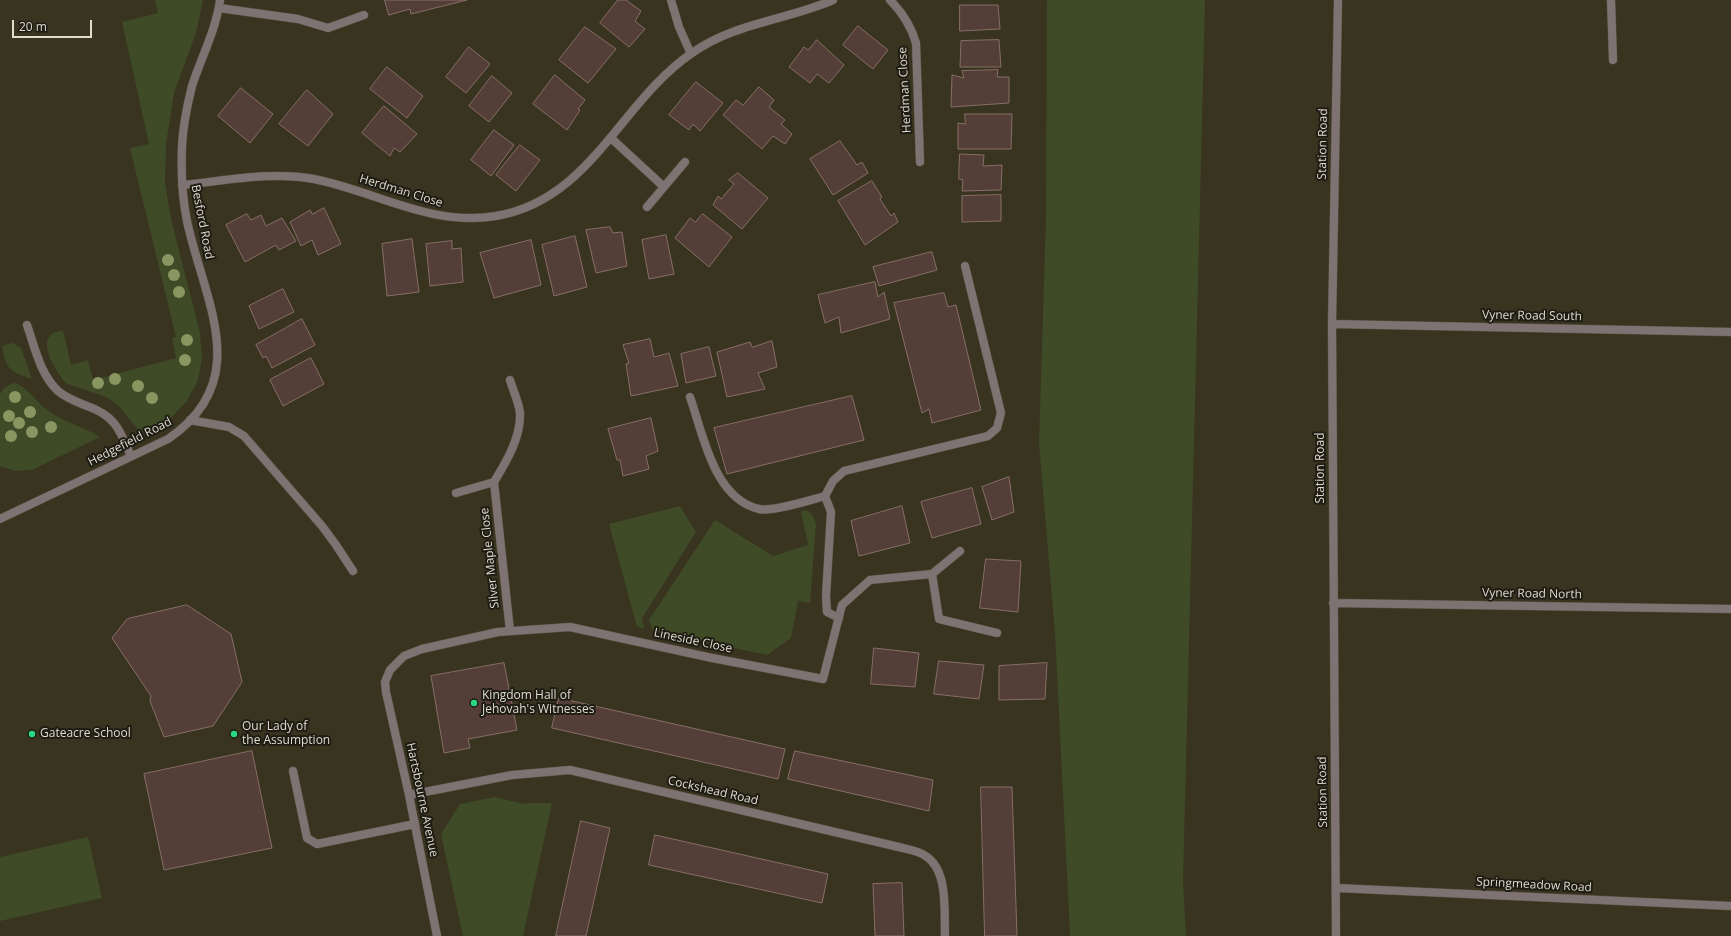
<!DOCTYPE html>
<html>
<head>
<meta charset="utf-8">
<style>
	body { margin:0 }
	#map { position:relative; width:1731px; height:936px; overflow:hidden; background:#393420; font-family:"Open Sans",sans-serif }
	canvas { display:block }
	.scale { position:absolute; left:12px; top:20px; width:80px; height:18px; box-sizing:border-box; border:2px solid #dfdcd0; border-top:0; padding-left:5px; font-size:12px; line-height:14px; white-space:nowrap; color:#dfdcd0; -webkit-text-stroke:3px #1e1c13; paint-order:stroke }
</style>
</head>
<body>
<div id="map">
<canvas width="1731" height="936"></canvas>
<div class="scale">20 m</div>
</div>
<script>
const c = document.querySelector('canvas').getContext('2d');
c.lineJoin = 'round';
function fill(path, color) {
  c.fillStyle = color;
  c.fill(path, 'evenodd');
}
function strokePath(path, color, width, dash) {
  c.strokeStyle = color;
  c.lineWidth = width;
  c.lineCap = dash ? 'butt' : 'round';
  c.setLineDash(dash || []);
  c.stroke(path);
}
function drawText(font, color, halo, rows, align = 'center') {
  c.font = font + ' "Open Sans",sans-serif';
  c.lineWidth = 4;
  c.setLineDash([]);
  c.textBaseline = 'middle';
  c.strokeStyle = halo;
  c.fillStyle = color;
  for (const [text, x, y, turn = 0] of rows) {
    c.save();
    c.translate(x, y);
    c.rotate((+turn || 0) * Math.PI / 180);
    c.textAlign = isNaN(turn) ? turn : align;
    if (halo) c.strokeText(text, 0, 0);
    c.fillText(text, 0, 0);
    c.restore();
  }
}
fill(new Path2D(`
	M 155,0 L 203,0 L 196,33 L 174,93 L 166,144 L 165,183 L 171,219 L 200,333 L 202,358 L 198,380 L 187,401 L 168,421 L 145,433 C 131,427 126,410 114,402 C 100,392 81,390 66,383 C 58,375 41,348 49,337 C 52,332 58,332 63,330 L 71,365 L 88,360 L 93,380 L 176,358 L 172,338 L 176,337 L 130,148 L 149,144 L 122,22 L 158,13 Z
	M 1047,0 L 1205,0 L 1183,881 L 1186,936 L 1070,936 L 1055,633 L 1039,443 L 1046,217 Z
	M 12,343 L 21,348 L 32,379 C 9,371 6,369 2,346 Z
	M 13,383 C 25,384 36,401 46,409 C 62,422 83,426 100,437 L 32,470 L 16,471 L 0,466 L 0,394 L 4,388 Z
	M 680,506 L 696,532 L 642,618 L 644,628 L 637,627 L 609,524 Z
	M 805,510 C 812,512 814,517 816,524 L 810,603 L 798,601 L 791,638 L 767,655 L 653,631 L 649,620 L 715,520 L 773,556 L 808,545 L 801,512 Z
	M 495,797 L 523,804 L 530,803 L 552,803 L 523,936 L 463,936 L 441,834 L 460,804 Z
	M 88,837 L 102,898 L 0,921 L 0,857 Z`), '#3f4b26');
const building = new Path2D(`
	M 385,0 L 467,0 L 411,14 L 410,9 L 389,15 Z
	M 618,0 L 626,0 L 641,11 L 635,21 L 645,29 L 629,47 L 600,23 Z
	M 960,5 L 998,5 L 1000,29 L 960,31 Z
	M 858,26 L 888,50 L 873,69 L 843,45 Z
	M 585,27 L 616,49 L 588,83 L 559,60 Z
	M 817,40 L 844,65 L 829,83 L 817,74 L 810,83 L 789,67 L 804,47 L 808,50 Z
	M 999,40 L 1001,67 L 960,67 L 961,41 Z
	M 469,47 L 490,64 L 466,93 L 446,77 Z
	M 387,67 L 423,96 L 407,118 L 370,89 Z
	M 998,70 L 997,77 L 1009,77 L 1009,103 L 951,107 L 952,75 L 964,78 L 962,71 Z
	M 555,75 L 585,100 L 578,109 L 580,110 L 567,130 L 533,104 Z
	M 492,76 L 512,93 L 489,122 L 469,106 Z
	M 696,82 L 723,103 L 700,131 L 693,124 L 689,130 L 669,115 Z
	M 759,87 L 774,100 L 769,107 L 785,120 L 781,124 L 792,134 L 785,144 L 773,136 L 762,149 L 723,115 L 736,100 L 743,105 Z
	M 241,88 L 273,114 L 250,143 L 218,116 Z
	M 307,90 L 333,114 L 308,146 L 279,124 Z
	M 384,106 L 417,134 L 400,152 L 394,148 L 390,156 L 362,133 Z
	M 965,114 L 1012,114 L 1011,149 L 958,149 L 958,123 L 965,124 Z
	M 494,130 L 514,145 L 491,176 L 471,160 Z
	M 840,141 L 857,165 L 862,162 L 868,173 L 833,195 L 810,159 Z
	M 520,145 L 540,160 L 516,191 L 496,175 Z
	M 960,154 L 984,155 L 983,166 L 1002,165 L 1001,190 L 962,191 L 963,180 L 959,179 Z
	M 738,173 L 768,198 L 742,229 L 713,205 L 718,196 L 721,199 L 734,184 L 729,180 Z
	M 872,181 L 882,197 L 880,199 L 891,216 L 894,213 L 898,222 L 865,245 L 838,201 Z
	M 1001,195 L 1001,221 L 962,222 L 962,196 Z
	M 324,208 L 341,244 L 318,255 L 312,240 L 301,246 L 290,222 L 310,210 L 312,214 Z
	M 247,214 L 251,220 L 261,215 L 266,226 L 282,218 L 296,241 L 279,250 L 276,245 L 245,262 L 226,225 Z
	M 703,214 L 732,237 L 709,267 L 675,238 L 690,218 L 695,222 Z
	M 610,227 L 613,233 L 622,232 L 627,266 L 596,273 L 586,230 Z
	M 666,235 L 674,274 L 649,279 L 642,240 Z
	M 575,236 L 587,287 L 554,296 L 542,245 Z
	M 412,239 L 419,292 L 387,296 L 382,244 Z
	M 531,240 L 541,285 L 494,298 L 480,253 Z
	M 452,241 L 452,249 L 461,248 L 463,282 L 430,286 L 426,244 Z
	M 932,252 L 937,270 L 879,286 L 873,267 Z
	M 875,282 L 878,297 L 884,292 L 890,319 L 841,333 L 839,317 L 825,323 L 818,295 Z
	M 283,289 L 294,312 L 259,329 L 249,306 Z
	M 944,293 L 948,307 L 956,305 L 981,410 L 932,423 L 929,409 L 922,413 L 894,303 Z
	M 302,319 L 315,345 L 272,368 L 266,356 L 263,358 L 256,345 Z
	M 650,339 L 654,357 L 669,353 L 678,386 L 631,396 L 626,364 L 629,363 L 623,345 Z
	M 772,341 L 777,367 L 758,373 L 765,389 L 727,397 L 717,352 L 750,342 L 752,347 Z
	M 709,347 L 716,376 L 686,383 L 681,354 Z
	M 311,358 L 324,384 L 283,406 L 270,380 Z
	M 852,396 L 864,440 L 727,474 L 714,428 Z
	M 651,418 L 658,451 L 646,456 L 649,469 L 623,476 L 620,460 L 617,460 L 608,429 Z
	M 1009,477 L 1014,512 L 992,520 L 982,487 Z
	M 972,488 L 981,524 L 932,538 L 921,502 Z
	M 902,506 L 910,543 L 859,556 L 851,521 Z
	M 986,559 L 1021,561 L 1018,612 L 980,608 Z
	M 187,605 L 231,634 L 242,682 L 213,726 L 164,737 L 150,701 L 151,696 L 112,638 L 127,619 Z
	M 874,648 L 919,653 L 915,687 L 871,684 Z
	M 939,661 L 984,665 L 979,699 L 934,694 Z
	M 504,663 L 517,730 L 468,739 L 470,748 L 444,753 L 431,676 Z
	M 1047,663 L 1045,699 L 999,700 L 999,666 Z
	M 559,698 L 785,749 L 778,779 L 552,728 Z
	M 252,751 L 272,848 L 164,870 L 144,774 Z
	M 795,751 L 933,780 L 929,811 L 788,779 Z
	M 981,787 L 1012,787 L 1017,936 L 985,936 Z
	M 581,821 L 610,828 L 586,936 L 556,936 Z
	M 655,835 L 828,874 L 822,903 L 649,865 Z
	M 902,883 L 904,936 L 875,936 L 873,884 Z`);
fill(building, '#543e38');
strokePath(building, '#876e67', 1);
const service = new Path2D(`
	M 219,8 L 298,19 L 328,28 L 364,15
	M 27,325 C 35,348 40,374 58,391 C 66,398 77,402 87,406 C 116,416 120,431 131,456
	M 690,397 C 703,434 714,499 759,509 C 773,512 810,500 825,496 L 833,481 L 844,471 L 988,436 L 997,428 L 1001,413 L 965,266
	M 825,496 L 831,512 L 826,596 L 827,612 L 839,618
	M 293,771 L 307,838 L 317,844 L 415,824`);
const minor = new Path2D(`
	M 671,0 L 679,27 L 691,54
	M 890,0 C 903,13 911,26 916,43 L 920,162
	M 1611,0 L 1613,60
	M 611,138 L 664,187
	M 182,185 C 225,181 271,171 314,179 C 375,191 431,227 496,216 C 591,200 620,102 692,53 C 734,23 787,20 833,0
	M 647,207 L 685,162
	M 1332,324 L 1731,332
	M 190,420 L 229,427 L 244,436 L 322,526 L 336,545 L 353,571
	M 494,482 L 510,631
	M 456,493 L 494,482 C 506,462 521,438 520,413 C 519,403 513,390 510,380
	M 0,519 L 168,439 C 255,380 204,301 187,221 C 182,197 181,171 182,146 C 183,126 187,106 192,86 C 201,58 216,30 220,0
	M 932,574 L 960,551
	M 1333,603 L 1731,609
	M 409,795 L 512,775 L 570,770 L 903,848 C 910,850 918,851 924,855 C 949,869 944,911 945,936
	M 1336,888 L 1731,906
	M 437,936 L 409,795 L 386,692 L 385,682 L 390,670 L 404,656 L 422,649 L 498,632 L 570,627 L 712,658 L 823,679 L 842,605 L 870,580 L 932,574 L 939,619 L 997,633
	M 1336,936 L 1332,324 L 1338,0`);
strokePath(service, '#575240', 9);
strokePath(minor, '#575240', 9);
strokePath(service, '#7e7273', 8);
strokePath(minor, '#7e7273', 8);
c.fillStyle = '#8a9662';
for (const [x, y] of [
	[168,260],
	[174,275],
	[179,292],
	[187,340],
	[185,360],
	[115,379],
	[98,383],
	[138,386],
	[15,397],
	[152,398],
	[30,412],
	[9,416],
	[19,423],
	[51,427],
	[32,432],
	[11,436]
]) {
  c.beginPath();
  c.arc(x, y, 6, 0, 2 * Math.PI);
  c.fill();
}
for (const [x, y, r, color] of [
	[474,703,4,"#2ad884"],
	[32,734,4,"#2ad884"],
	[234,734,4,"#2ad884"]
]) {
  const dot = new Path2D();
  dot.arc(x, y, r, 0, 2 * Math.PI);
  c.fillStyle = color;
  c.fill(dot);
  strokePath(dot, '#1e1c13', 1.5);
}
drawText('12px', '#dfdcd0', '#1e1c13', [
	["Herdman Close",905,90,-93],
	["Station Road",1323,144,-89],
	["Herdman Close",401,191,17],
	["Besford Road",202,222,79],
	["Vyner Road South",1532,316,1],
	["Hedgefield Road",130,442,-27],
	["Station Road",1321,468,-90],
	["Silver Maple Close",490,558,-96],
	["Vyner Road North",1532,594,1],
	["Lineside Close",693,641,12],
	["Cockshead Road",713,791,13],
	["Station Road",1323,792,-91],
	["Hartsbourne Avenue",422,800,78],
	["Springmeadow Road",1534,885,3]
]);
drawText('12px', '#dfdcd0', '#1e1c13', [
	["Kingdom Hall of",482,696],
	["Jehovah's Witnesses",482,710],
	["Our Lady of",242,727],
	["the Assumption",242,741],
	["Gateacre School",40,734]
], 'left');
</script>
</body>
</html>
